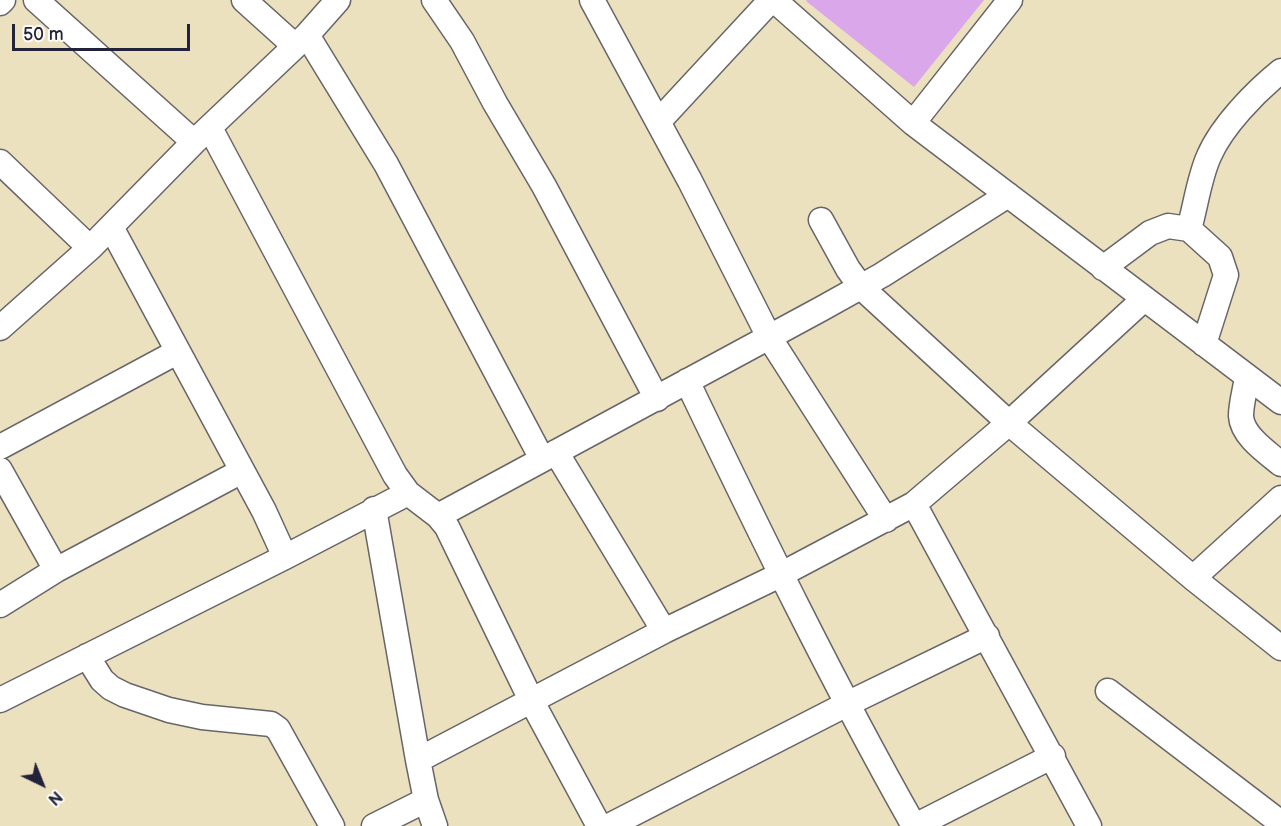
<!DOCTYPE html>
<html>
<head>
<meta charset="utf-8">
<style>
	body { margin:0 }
	#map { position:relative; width:1281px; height:826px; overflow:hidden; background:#ebe1be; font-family:"Balsamiq Sans",sans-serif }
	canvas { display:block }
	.north { position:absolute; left:12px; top:754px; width:60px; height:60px; -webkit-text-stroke:4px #fdfcf7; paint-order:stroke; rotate:137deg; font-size:16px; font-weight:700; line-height:24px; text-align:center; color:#22223b }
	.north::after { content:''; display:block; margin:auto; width:21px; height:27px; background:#22223b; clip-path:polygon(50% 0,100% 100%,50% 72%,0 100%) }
	.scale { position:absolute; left:12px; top:24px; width:178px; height:27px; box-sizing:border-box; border:3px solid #22223b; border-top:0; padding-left:8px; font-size:18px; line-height:21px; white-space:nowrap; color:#22223b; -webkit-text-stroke:4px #fdfcf7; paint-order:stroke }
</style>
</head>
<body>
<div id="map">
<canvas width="1281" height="826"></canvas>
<div class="north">N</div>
<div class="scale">50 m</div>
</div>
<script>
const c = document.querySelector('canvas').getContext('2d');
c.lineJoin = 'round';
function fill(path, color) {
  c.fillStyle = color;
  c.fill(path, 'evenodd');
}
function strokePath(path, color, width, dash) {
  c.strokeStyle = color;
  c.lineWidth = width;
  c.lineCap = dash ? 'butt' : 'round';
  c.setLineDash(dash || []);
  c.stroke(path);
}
fill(new Path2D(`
	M 807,0 L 984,0 L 914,87 L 806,1 Z`), '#d9a7ea');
const minor = new Path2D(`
	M 36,0 L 194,142
	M 244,0 L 295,46
	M 434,0 L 462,41 L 495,103 L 544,186 L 657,399
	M 592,0 L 690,181 L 769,337 L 886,520
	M 774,0 L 913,123 L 1281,402
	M 0,3 L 3,0
	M 307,35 L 386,164 L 542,459
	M 658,122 L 771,0
	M 913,123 L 1010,0
	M 210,128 L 395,475 L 408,493
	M 0,162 L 90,248
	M 821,220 L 848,269 L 861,287 L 1009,423 L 1193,578 L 1281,648
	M 111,227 L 264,511 L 285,557
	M 1189,229 C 1196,205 1199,178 1209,156 C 1222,126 1255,92 1281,71
	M 1103,268 L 1150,233 L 1168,226 L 1189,229 L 1220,257 L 1226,275 L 1204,344
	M 0,328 L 90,248 L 194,142 L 307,35 L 338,0
	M 1247,378 C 1245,390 1241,404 1241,416 C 1242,436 1268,453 1281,464
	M 687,381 C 759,531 832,681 914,826
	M 0,447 L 177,352
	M 556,452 L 664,631
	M 0,470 L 56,570
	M 914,504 L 1089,826
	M 374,509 L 418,760 L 426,800 L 435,826
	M 438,516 L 821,309 L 882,275 L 1008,195
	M 1193,578 L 1281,498
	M 0,605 L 56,570 L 242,471
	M 87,656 L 102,680 L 111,688 L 125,695 L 169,710 L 202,717 L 271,724 L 278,729 L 332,826
	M 1108,691 L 1281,823
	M 0,700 L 285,557 L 408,493 L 438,516 L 447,527 L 531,700 L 599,826
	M 418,760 L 664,631 L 780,575 L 914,504 L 1009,423 L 1144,299
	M 374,826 L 426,800
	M 609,826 L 847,704 L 987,636
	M 915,826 L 1053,756`);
strokePath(minor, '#686569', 27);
strokePath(minor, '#fff', 24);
</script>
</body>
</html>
